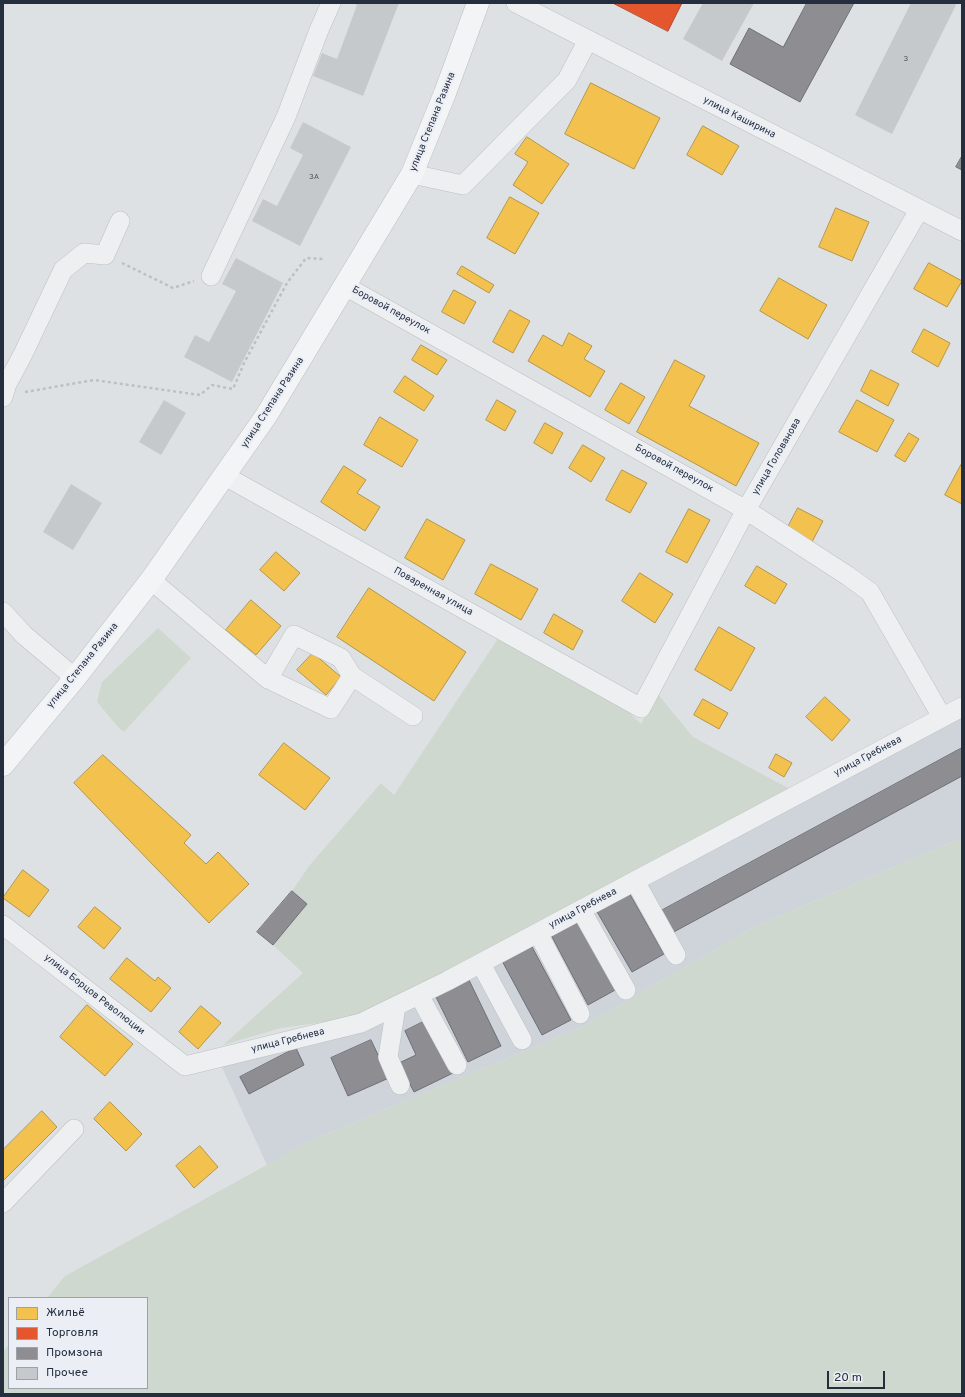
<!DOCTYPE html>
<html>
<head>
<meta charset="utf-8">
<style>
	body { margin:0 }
	#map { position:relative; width:965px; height:1397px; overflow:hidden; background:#dee1e4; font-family:Overpass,sans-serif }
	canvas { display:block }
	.frame { position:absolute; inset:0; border:4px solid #242e3e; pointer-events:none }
	.legend { position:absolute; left:8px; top:1297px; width:140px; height:92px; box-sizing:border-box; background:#ebeff5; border:1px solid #9ba2ac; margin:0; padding:5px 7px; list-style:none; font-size:12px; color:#242e3e }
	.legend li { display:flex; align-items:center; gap:8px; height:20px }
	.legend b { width:20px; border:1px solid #9ba2ac }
	.scale { position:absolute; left:827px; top:1371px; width:58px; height:18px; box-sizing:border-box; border:2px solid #242e3e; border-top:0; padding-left:5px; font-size:12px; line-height:14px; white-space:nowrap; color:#242e3e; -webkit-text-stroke:3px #ebeff5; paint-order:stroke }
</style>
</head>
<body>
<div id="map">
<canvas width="965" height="1397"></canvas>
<div class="frame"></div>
<ul class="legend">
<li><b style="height:11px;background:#f2c14e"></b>Жильё</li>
<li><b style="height:11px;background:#e4572e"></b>Торговля</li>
<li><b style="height:11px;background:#8d8d92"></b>Промзона</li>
<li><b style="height:11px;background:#c6c9cc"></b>Прочее</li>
</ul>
<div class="scale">20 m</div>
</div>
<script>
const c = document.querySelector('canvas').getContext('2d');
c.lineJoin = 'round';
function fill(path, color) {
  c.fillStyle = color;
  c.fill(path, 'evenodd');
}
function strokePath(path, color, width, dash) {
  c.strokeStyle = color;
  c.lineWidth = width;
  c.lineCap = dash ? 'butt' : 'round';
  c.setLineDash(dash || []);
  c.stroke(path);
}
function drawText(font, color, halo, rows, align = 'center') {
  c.font = font + ' Overpass,sans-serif';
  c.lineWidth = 4;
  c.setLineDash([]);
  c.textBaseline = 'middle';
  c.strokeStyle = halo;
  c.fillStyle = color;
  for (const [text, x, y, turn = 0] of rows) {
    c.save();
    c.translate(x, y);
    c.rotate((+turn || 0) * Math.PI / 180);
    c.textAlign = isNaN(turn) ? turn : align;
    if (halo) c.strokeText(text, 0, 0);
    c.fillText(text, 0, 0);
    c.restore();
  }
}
fill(new Path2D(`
	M 962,715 L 962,838 L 754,927 L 582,1027 L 312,1140 L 267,1165 L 220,1063 L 360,1029 Z`), '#cfd4db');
fill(new Path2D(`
	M 158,628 L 191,658 L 124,732 L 118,727 L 97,702 L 102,682 Z
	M 499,637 L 519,651 L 626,710 L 641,724 L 657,693 L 693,737 L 790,789 L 651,861 L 507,941 L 361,1017 L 281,1028 L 223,1045 L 303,973 L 273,945 L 307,904 L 292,891 L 309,866 L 381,783 L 394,795 Z
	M 962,838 L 962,1394 L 3,1394 L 3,1352 L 9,1344 L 9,1388 L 147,1388 L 147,1298 L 47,1298 L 65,1276 L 312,1140 L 582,1027 L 754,927 Z`), '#cfd8ce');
const homes = new Path2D(`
	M 591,83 L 660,118 L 634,169 L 565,134 Z
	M 703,126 L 739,146 L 722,175 L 687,155 Z
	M 527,137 L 569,164 L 542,204 L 513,185 L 528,162 L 515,154 Z
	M 510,197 L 539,213 L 515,254 L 487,238 Z
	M 836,208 L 869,222 L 852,261 L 819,247 Z
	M 929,263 L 962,281 L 947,307 L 914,289 Z
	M 462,266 L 494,285 L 489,293 L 457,274 Z
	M 779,278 L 827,305 L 808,339 L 760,311 Z
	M 454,290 L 476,302 L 464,324 L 442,312 Z
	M 510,310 L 530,321 L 513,353 L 493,342 Z
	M 924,329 L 950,343 L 938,367 L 912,352 Z
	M 569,333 L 592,346 L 584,359 L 605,371 L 590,397 L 528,361 L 543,335 L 562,346 Z
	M 421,345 L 447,360 L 437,375 L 412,360 Z
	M 675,360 L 705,376 L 689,406 L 759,443 L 736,486 L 637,432 Z
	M 871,370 L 899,384 L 888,406 L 861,391 Z
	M 405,376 L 434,396 L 424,411 L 394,392 Z
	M 621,383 L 645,397 L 629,424 L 605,410 Z
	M 497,400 L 516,411 L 505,431 L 486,420 Z
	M 857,400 L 894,420 L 877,452 L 839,432 Z
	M 380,417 L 418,440 L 402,467 L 364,445 Z
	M 545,423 L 563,433 L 552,454 L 534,443 Z
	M 909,433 L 919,439 L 905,462 L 895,456 Z
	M 583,445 L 605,458 L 591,482 L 569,468 Z
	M 962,463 L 962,504 L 945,495 Z
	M 344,466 L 366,480 L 357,493 L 380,507 L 365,531 L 321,502 Z
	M 622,470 L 647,483 L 630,513 L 606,500 Z
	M 798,508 L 823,521 L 812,542 L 787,529 Z
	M 689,509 L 710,520 L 687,563 L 666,552 Z
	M 427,519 L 465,540 L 443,580 L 405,558 Z
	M 276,552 L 300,573 L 284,591 L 260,570 Z
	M 491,564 L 538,589 L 521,620 L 475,594 Z
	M 757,566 L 787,584 L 775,604 L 745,586 Z
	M 640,573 L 673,594 L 655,623 L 622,601 Z
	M 369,588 L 466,652 L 434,701 L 337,637 Z
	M 251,600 L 281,626 L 256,655 L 226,630 Z
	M 554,614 L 583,631 L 573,650 L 544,633 Z
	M 719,627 L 755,648 L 731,691 L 695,670 Z
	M 313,653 L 341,677 L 326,695 L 297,670 Z
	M 825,697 L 850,720 L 832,741 L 806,717 Z
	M 703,699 L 728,713 L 719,729 L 694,715 Z
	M 284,743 L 330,778 L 305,810 L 259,775 Z
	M 776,754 L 792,763 L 784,777 L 769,768 Z
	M 103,755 L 191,835 L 184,843 L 206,864 L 218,852 L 249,884 L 209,923 L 74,783 Z
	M 23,870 L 49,890 L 29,917 L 3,898 Z
	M 95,907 L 121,928 L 104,949 L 78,927 Z
	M 127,958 L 155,981 L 158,977 L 171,988 L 151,1012 L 110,979 Z
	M 87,1005 L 133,1044 L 105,1076 L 60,1037 Z
	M 201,1006 L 221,1023 L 198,1049 L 179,1032 Z
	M 110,1102 L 142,1134 L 126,1151 L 94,1119 Z
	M 42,1111 L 57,1127 L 3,1181 L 3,1150 Z
	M 200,1146 L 218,1167 L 194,1188 L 176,1166 Z`);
fill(homes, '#f2c14e');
strokePath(homes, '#b49549', 1);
const shops = new Path2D(`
	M 613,3 L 682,3 L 668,31 Z`);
fill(shops, '#e4572e');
strokePath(shops, '#aa4b33', 1);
const industry = new Path2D(`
	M 807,3 L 854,3 L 800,102 L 730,64 L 749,28 L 783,47 Z
	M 962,156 L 962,170 L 956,167 Z
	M 962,748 L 962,776 L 670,934 L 659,912 Z
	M 292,891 L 307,904 L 273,945 L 257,932 Z
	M 628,891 L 664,954 L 632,972 L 596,910 Z
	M 578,918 L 617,989 L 588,1005 L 550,933 Z
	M 530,943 L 571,1020 L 542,1035 L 501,959 Z
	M 468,978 L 501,1046 L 468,1062 L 435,995 Z
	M 427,1020 L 453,1073 L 414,1092 L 399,1063 L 416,1055 L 405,1031 Z
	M 371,1040 L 389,1078 L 348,1096 L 331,1058 Z
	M 296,1048 L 304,1065 L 249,1094 L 240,1077 Z`);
fill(industry, '#8d8d92');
strokePath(industry, '#6e7079', 1);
fill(new Path2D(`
	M 352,3 L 399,3 L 363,96 L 313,76 L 322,53 L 337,59 L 357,5 Z
	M 703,3 L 754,3 L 722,61 L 683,39 Z
	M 911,3 L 957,3 L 892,134 L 855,115 Z
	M 303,122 L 351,147 L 300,246 L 252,221 L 263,199 L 277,206 L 303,155 L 290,148 Z
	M 236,258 L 283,283 L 232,382 L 184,357 L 195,335 L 209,342 L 236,291 L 222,284 Z
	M 164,400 L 186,413 L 161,455 L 139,442 Z
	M 71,484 L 102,503 L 73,550 L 43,532 Z`), '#c6c9cc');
const minor = new Path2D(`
	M 516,3 L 962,231
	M 412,174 L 463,185 L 567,80 L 588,40
	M 211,276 L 286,117 L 319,30 L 331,3
	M 345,286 L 746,510 L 848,576 L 870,592 L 942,717
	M 3,397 L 7,384 L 22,356 L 63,270 L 84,253 L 105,255 L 120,221
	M 225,476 L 641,708 L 746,510 L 919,210
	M 151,580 L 268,679 L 331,709 L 352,676 L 413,716
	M 3,612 L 24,635 L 75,678
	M 268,679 L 294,635 L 341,658 L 352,676
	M 635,881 L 676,955
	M 581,910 L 626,990
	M 3,925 L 185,1066 L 361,1023 L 447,981 L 962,707
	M 538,933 L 580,1014
	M 481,964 L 522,1040
	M 419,995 L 457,1065
	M 396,1006 L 388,1057 L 400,1085
	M 3,1203 L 74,1129`);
const major = new Path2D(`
	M 3,765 L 75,678 L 151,580 L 266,416 L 412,174 L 445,93 L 478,3`);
strokePath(minor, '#bcbfc2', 20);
strokePath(major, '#babec2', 23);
strokePath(new Path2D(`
	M 122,263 L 173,288 L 194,281
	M 25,392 L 94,380 L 200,395 L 212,385 L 233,389 L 244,363 L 287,283 L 306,258 L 323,259`), '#bdbfc4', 2.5, [3, 3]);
strokePath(minor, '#edeff1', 19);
strokePath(major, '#f2f4f5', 22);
drawText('8px', '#4d5662', null, [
	["3",906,59],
	["3А",314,177]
]);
drawText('10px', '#242e3e', '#ebeff5', [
	["улица Каширина",739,118,27],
	["улица Степана Разина",433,122,-68],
	["Боровой переулок",391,311,29],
	["улица Степана Разина",273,403,-57],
	["улица Голованова",777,457,-60],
	["Боровой переулок",674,469,29],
	["Поваренная улица",433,592,29],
	["улица Степана Разина",83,666,-51],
	["улица Гребнева",868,757,-28],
	["улица Гребнева",583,909,-28],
	["улица Борцов Революции",94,995,38],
	["улица Гребнева",288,1041,-14]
]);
</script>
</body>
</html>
